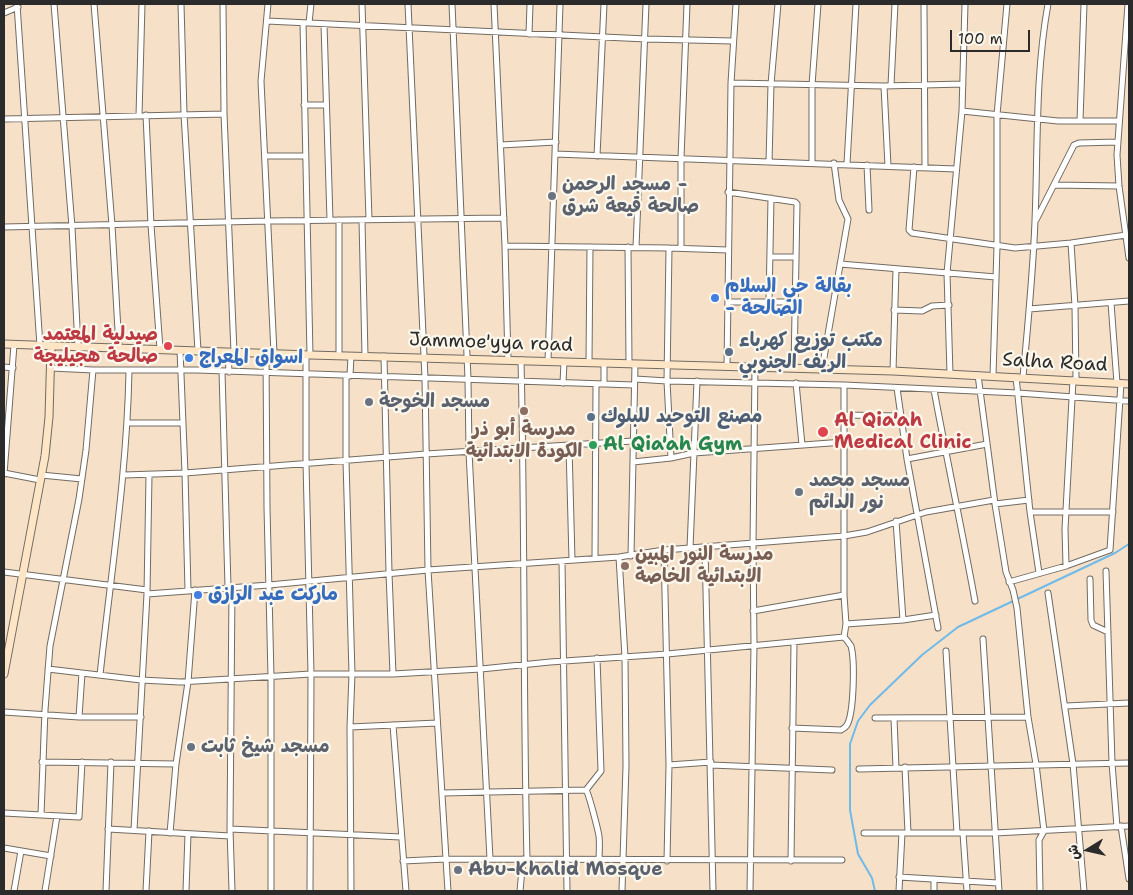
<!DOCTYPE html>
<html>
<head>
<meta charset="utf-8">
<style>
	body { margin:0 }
	#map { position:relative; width:1133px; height:895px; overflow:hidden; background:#f6e1c8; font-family:"Shantell Sans","Playpen Sans Arabic",sans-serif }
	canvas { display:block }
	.frame { position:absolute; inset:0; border:5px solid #2b2b2b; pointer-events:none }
	.north { position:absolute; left:1063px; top:825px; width:50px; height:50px; -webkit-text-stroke:4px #fbf7ec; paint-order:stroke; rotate:260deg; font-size:14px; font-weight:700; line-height:20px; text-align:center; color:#2b2b2b }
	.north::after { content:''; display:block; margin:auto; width:18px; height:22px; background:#2b2b2b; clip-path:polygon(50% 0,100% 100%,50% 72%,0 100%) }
	.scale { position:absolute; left:950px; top:30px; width:80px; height:22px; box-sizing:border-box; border:2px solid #2b2b2b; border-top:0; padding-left:6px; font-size:15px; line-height:18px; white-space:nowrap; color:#2b2b2b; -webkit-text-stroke:4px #fbf7ec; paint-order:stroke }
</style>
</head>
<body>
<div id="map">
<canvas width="1133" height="895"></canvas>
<div class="frame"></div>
<div class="north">ش</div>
<div class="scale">100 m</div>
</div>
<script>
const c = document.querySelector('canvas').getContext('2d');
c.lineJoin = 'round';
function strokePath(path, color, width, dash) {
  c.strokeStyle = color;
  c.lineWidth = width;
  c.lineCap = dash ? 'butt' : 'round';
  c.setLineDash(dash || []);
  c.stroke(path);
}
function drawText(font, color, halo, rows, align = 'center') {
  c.font = font + ' "Shantell Sans","Playpen Sans Arabic",sans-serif';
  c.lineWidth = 4.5;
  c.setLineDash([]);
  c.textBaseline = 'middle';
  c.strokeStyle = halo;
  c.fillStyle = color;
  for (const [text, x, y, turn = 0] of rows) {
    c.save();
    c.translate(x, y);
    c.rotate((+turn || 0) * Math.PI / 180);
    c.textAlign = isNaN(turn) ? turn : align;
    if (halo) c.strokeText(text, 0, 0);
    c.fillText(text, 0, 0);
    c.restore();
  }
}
strokePath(new Path2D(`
	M 875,891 L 872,878 L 858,854 L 850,810 L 850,744 L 858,721 L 870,705 L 922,655 L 958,627 L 1115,553 L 1129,544`), '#70bae9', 2);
const street = new Path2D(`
	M 17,4 L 40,346
	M 54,4 L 72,227 L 78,347
	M 94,4 L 112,225 L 119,348
	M 181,4 L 184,114 L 198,351
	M 223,4 L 224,114 L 234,352
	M 268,4 L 261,81 L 274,353
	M 362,4 L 369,219
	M 408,4 L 425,378 L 428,570 L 448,891
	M 452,4 L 468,379 L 469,452 L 490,859
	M 494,4 L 505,246 L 508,360
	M 924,4 L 925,168
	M 1128,4 L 1117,155 L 1119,186 L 1129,258
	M 4,13 L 18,7
	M 267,21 L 646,39 L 733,41
	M 303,23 L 310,355
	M 309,23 L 311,4
	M 324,24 L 330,220
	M 529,34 L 530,4
	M 731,83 L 884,86 L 963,84
	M 891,85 L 895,4
	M 884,86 L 888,166
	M 304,105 L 326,105
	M 962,111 L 1058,121 L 1119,121
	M 146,115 L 151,225 L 160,349
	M 139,116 L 142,4
	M 4,119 L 224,114
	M 1080,121 L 1084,4
	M 501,145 L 556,142
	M 555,154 L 956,169
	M 265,156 L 305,156
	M 597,156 L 604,4
	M 769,162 L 771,84 L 778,4
	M 812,162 L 812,85 L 818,4
	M 847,164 L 856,4
	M 867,165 L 869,210
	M 914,167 L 909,230 L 912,233 L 1015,248 L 1071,243 L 1126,235
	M 1054,185 L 1119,186
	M 728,192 L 795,202 L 797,204 L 794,368
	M 339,220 L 339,355
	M 362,220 L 365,356
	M 1036,220 L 1074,145 L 1079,143 L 1117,142
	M 4,227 L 268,221 L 504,218
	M 1071,243 L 1075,306 L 1076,380
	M 505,246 L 669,248 L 728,250
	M 628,247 L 629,364
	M 636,247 L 646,4
	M 669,248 L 667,381 L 671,458
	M 681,248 L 681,158 L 687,4
	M 770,257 L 795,257
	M 840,264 L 996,277
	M 728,302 L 794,302
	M 769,302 L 771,198
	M 1111,303 L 1117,383
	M 1029,309 L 1129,301
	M 894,310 L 922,311 L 932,306 L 949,305
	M 180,350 L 185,473 L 188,590
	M 228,352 L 229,372
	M 266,353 L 267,507 L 271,677 L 271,891
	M 306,355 L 306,463 L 311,674 L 310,891
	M 384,356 L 389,573 L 393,674
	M 521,360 C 525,527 523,693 527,860
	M 548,361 L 560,4
	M 589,362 L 590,247
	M 4,367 L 13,368
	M 727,367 L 731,83 L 736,4
	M 51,368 L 93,370 L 197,370 L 634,385
	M 822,369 L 848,219 L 839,200 L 834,163
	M 222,371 L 228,587
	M 893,371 L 896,269
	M 950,374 L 947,273 L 962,111 L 965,4
	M 346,375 L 346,461 L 352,674 L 350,727 L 351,891
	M 978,375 L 995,504 L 1006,572 L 1013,590 L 1017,608 L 1028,717 L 1036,764 L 1044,831 L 1039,840 L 1040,891
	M 350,376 L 351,356
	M 993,376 L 997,246 L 997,115 L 1007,4
	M 1016,377 L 1030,512 L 1039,573
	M 1023,377 C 1028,325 1033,273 1035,221 C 1038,148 1035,76 1048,4
	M 635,379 L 667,381 L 844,385 L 1018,393 L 1129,401
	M 563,383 L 564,362
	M 796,383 L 802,445
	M 604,384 L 604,363
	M 897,388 L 907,459 L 938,628
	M 934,390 C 947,460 962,530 975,601
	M 844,415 L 901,416
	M 128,423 L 183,423
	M 569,446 L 572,560
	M 907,459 L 987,444
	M 633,462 L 671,458 L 694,453 L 844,442
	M 4,473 L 40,480
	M 4,474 L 14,345
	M 41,475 L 82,479
	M 124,475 L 185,473 L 426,454 L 633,441
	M 995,504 L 1029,500
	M 1030,512 L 1113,512
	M 896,521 L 903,620
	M 690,548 L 697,381
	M 705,548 L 713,891
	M 664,550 L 669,765 L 667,861
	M 631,556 L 635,364
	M 619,557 L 625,657 L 626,766 L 622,891
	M 595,558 L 596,384
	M 562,561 L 567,891
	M 1066,566 L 1065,529 L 1073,380
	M 1106,571 L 1112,763 L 1117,827
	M 4,572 L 147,590
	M 1090,579 L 1091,620 L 1093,625 L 1108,632
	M 1009,582 L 1066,566 L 1110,550 L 1121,383
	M 1048,593 L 1073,764 L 1084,891
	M 147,594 L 269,585 L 428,570 L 619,557 L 664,550 L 844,536 L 867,532 L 926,512 L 994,500
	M 753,611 L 844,595
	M 846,624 L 903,620 L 936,615
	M 983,639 L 999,891
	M 946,651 L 957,833
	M 48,669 L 141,680 L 180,682 L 311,674 L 393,674 L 481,669 L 550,662 L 667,654 L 844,637
	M 100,675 C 111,573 127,473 129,371
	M 1066,706 L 1129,703
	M 4,712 L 79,717 L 141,717
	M 79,717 L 82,673
	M 875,718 L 1028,717
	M 894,718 L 896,768
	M 393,725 L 406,891
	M 350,727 L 437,723
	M 792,728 L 841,730 C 844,728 845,728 847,725 C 854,713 855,660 851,646 C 849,643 847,640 844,637 L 846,624 L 844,595 L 844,385
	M 42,762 L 176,764
	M 669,765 L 711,762
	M 711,765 L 832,770
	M 905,767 L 908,833
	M 859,769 L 1129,763
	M 586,790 L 601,771 L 597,658
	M 586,790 C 589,794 598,830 599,836 C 600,844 599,853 599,861
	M 442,793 L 586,790
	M 4,813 L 79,817 L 82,762
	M 41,815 L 45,710 L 50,646 L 79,499 L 86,450 L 93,370
	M 1121,826 L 1129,879
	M 108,829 L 230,836
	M 230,829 L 401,837
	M 134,830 L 147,594 L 149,475
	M 170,833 L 176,764 L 188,682 L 195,590
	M 864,833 L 995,833 L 1129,826
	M 963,833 L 967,891
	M 4,848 L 51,856
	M 403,861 L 446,859 L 842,860
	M 791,861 L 794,643
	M 899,877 L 998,883
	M 934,879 L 934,891
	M 14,891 L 21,851
	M 45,891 L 57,816
	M 106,891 L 111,762
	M 146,891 L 149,831
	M 186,891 L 188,834
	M 232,891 L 230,829 L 232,587
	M 520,891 L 523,859
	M 750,891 L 754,645 L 753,544 L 755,367
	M 899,891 L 902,833`);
const secondary = new Path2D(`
	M 4,344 L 310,355 L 893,371 L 1129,384
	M 4,674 L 45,456 L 49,417 L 51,346`);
strokePath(street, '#726b62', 7);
strokePath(secondary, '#726b62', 9);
strokePath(street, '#fff', 5);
strokePath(secondary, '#fee5c5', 7);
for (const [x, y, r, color] of [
	[552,196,5,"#6b7280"],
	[715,298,5,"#3f7fe0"],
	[168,346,5,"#e0444e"],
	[729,352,5,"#5c6f8a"],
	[189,358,5,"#3f7fe0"],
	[369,402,5,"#6b7280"],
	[524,411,5,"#8d6e63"],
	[591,417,5,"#5c6f8a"],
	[823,432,6,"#e0444e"],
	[593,445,5,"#2e9e5b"],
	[799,492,5,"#6b7280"],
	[625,566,5,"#8d6e63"],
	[198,595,5,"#3f7fe0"],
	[191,747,5,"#6b7280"],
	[458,870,5,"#6b7280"]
]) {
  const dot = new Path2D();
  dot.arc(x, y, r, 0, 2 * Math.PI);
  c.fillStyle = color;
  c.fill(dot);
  strokePath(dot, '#fbf7ec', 2);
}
drawText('bold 19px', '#5b616d', '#fbf7ec', [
	["مسجد الرحمن -",562,185],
	["صالحة قيعة شرق",562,207],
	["مسجد الخوجة",379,402],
	["مسجد محمد",809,481],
	["نور الدائم",809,503],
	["مسجد شيخ ثابت",201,747],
	["Abu-Khalid Mosque",468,870]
], 'left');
drawText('bold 19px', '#366cbe', '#fbf7ec', [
	["بقالة حي السلام",725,287],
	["- الصالحة",725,309],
	["اسواق المعراج",199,358],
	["ماركت عبد الرازق",208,595]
], 'left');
drawText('bold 19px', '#be3a42', '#fbf7ec', [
	["صيدلية المعتمد",158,335],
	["صالحة هجيليجة",158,357],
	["Al Qia'ah",834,421,"left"],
	["Medical Clinic",834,443,"left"]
], 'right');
drawText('bold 19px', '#4e5e75', '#fbf7ec', [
	["مكتب توزيع كهرباء",739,341],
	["الريف الجنوبي",739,363],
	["مصنع التوحيد للبلوك",601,417]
], 'left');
drawText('19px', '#2b2b2b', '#fbf7ec', [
	["Jammoe'yya road",491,343,2],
	["Salha Road",1055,363,3]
]);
drawText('bold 19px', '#785e54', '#fbf7ec', [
	["مدرسة أبو ذر",524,430],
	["الكودة الابتدائية",524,452],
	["مدرسة النور المبين",635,555,"left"],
	["الابتدائية الخاصة",635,577,"left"]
]);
drawText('bold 19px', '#27864d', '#fbf7ec', [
	["Al Qia'ah Gym",603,445]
], 'left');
</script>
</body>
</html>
